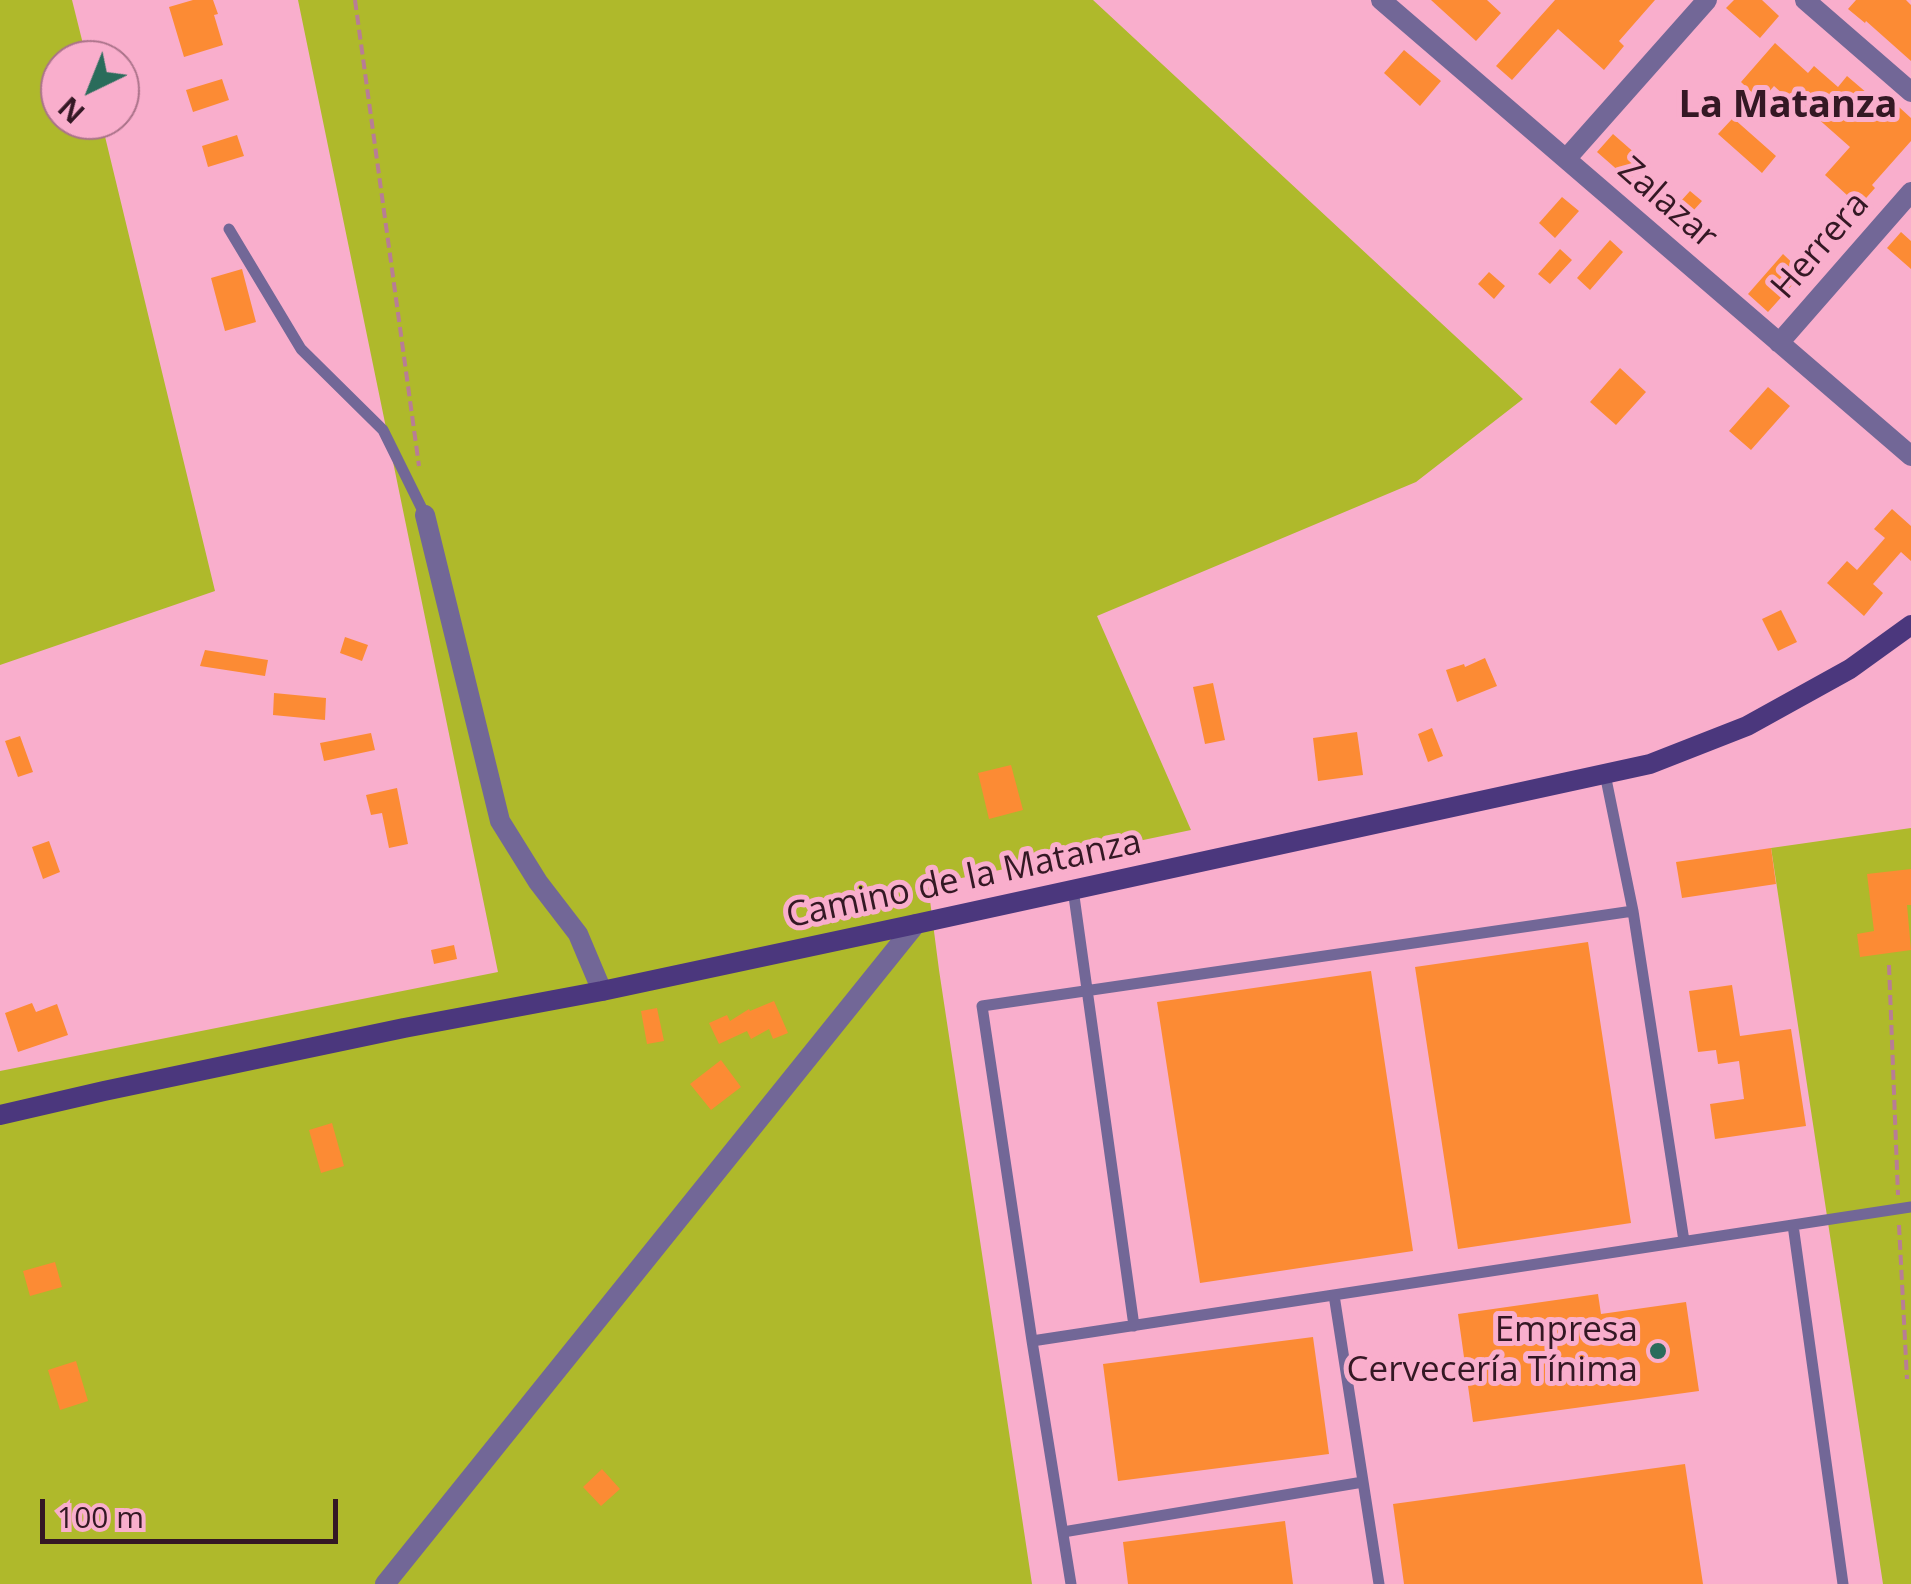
<!DOCTYPE html>
<html>
<head>
<meta charset="utf-8">
<style>
	body { margin:0 }
	#map { position:relative; width:1911px; height:1584px; overflow:hidden; background:#f9aecc; font-family:"Open Sans",sans-serif }
	canvas { display:block }
	.north { position:absolute; left:40px; top:40px; width:100px; height:100px; box-sizing:border-box; background:#f9aecc; border:2px solid #aa7289; border-radius:50%; rotate:223deg; font-size:28px; font-weight:700; line-height:40px; text-align:center; color:#341824 }
	.north::after { content:''; display:block; margin:auto; width:35px; height:45px; background:#2a6c5b; clip-path:polygon(50% 0,100% 100%,50% 72%,0 100%) }
	.scale { position:absolute; left:40px; top:1499px; width:298px; height:45px; box-sizing:border-box; border:5px solid #341824; border-top:0; padding-left:12px; font-size:30px; line-height:35px; white-space:nowrap; color:#341824; -webkit-text-stroke:8px #f9aecc; paint-order:stroke }
</style>
</head>
<body>
<div id="map">
<canvas width="1911" height="1584"></canvas>
<div class="north">N</div>
<div class="scale">100 m</div>
</div>
<script>
const c = document.querySelector('canvas').getContext('2d');
c.lineJoin = 'round';
function fill(path, color) {
  c.fillStyle = color;
  c.fill(path, 'evenodd');
}
function strokePath(path, color, width, dash) {
  c.strokeStyle = color;
  c.lineWidth = width;
  c.lineCap = dash ? 'butt' : 'round';
  c.setLineDash(dash || []);
  c.stroke(path);
}
function drawText(font, color, halo, rows, align = 'center') {
  c.font = font + ' "Open Sans",sans-serif';
  c.lineWidth = 10;
  c.setLineDash([]);
  c.textBaseline = 'middle';
  c.strokeStyle = halo;
  c.fillStyle = color;
  for (const [text, x, y, turn = 0] of rows) {
    c.save();
    c.translate(x, y);
    c.rotate((+turn || 0) * Math.PI / 180);
    c.textAlign = isNaN(turn) ? turn : align;
    if (halo) c.strokeText(text, 0, 0);
    c.fillText(text, 0, 0);
    c.restore();
  }
}
fill(new Path2D(`
	M 0,0 L 72,0 L 87,60 L 60,60 L 60,120 L 101,120 L 215,591 L 0,665 Z
	M 298,0 L 1093,0 L 1523,399 L 1416,482 L 1097,616 L 1191,830 L 928,885 L 939,970 L 1032,1584 L 0,1584 L 0,1071 L 498,972 Z
	M 1911,828 L 1911,1584 L 1883,1584 L 1771,848 Z`), '#afb92b');
fill(new Path2D(`
	M 193,0 L 213,0 L 218,14 L 214,15 L 223,45 L 184,57 L 169,7 Z
	M 1431,0 L 1487,0 L 1501,13 L 1476,41 Z
	M 1555,0 L 1655,0 L 1619,41 L 1624,46 L 1604,70 L 1558,29 L 1512,80 L 1496,66 Z
	M 1734,0 L 1762,0 L 1779,16 L 1760,38 L 1726,8 Z
	M 1856,0 L 1906,0 L 1911,5 L 1911,61 L 1866,21 L 1865,23 L 1848,9 Z
	M 1775,43 L 1808,73 L 1814,66 L 1838,87 L 1847,76 L 1881,105 L 1888,97 L 1911,118 L 1911,141 L 1872,185 L 1875,188 L 1859,206 L 1825,175 L 1850,147 L 1807,109 L 1804,113 L 1774,86 L 1761,101 L 1741,82 Z
	M 1404,50 L 1441,81 L 1420,106 L 1384,73 Z
	M 222,79 L 229,100 L 193,112 L 186,90 Z
	M 1733,118 L 1776,156 L 1762,173 L 1718,134 Z
	M 1613,134 L 1645,162 L 1629,180 L 1597,152 Z
	M 237,135 L 244,156 L 208,167 L 202,146 Z
	M 1690,191 L 1702,201 L 1683,222 L 1671,212 Z
	M 1562,197 L 1579,211 L 1555,238 L 1539,223 Z
	M 1901,232 L 1911,241 L 1911,269 L 1887,248 Z
	M 1610,240 L 1623,252 L 1590,290 L 1577,278 Z
	M 1560,249 L 1572,260 L 1550,284 L 1538,274 Z
	M 1783,254 L 1803,273 L 1768,312 L 1748,294 Z
	M 242,269 L 256,322 L 225,331 L 211,278 Z
	M 1489,272 L 1505,286 L 1494,299 L 1478,284 Z
	M 1620,368 L 1646,392 L 1616,425 L 1590,402 Z
	M 1768,387 L 1790,406 L 1751,450 L 1729,431 Z
	M 1892,509 L 1911,526 L 1911,561 L 1901,552 L 1873,584 L 1883,593 L 1864,616 L 1827,583 L 1847,561 L 1857,570 L 1885,538 L 1874,529 Z
	M 1781,610 L 1797,642 L 1778,651 L 1762,619 Z
	M 345,637 L 368,645 L 362,661 L 340,653 Z
	M 205,650 L 268,660 L 265,676 L 200,666 Z
	M 1485,658 L 1497,686 L 1457,702 L 1446,670 L 1464,664 L 1465,667 Z
	M 1213,683 L 1225,740 L 1205,744 L 1193,687 Z
	M 274,693 L 326,698 L 325,720 L 273,715 Z
	M 1432,728 L 1443,756 L 1428,762 L 1418,734 Z
	M 1357,732 L 1363,775 L 1318,781 L 1313,738 Z
	M 371,733 L 375,750 L 324,761 L 320,743 Z
	M 20,736 L 33,772 L 18,777 L 5,741 Z
	M 1011,765 L 1023,810 L 989,819 L 978,773 Z
	M 397,788 L 408,844 L 389,848 L 382,813 L 371,815 L 366,795 Z
	M 49,841 L 60,872 L 43,879 L 32,847 Z
	M 1771,848 L 1776,884 L 1682,898 L 1676,862 Z
	M 1911,869 L 1911,905 L 1907,905 L 1911,950 L 1860,957 L 1857,934 L 1874,931 L 1867,874 Z
	M 1588,942 L 1631,1223 L 1458,1249 L 1415,967 Z
	M 454,945 L 457,959 L 434,964 L 431,950 Z
	M 1371,971 L 1413,1251 L 1200,1283 L 1157,1002 Z
	M 1732,985 L 1740,1036 L 1791,1029 L 1806,1126 L 1715,1139 L 1710,1104 L 1744,1099 L 1739,1061 L 1718,1064 L 1716,1050 L 1698,1052 L 1689,991 Z
	M 774,1001 L 788,1033 L 773,1039 L 769,1029 L 751,1039 L 747,1031 L 719,1044 L 709,1023 L 727,1015 L 730,1021 L 749,1009 L 750,1011 Z
	M 32,1003 L 36,1012 L 57,1004 L 68,1035 L 18,1052 L 5,1013 Z
	M 657,1008 L 664,1041 L 647,1044 L 641,1011 Z
	M 721,1060 L 741,1087 L 711,1110 L 690,1084 Z
	M 332,1123 L 344,1166 L 321,1173 L 309,1130 Z
	M 55,1262 L 62,1287 L 30,1296 L 23,1271 Z
	M 1598,1294 L 1601,1314 L 1686,1302 L 1699,1391 L 1473,1422 L 1458,1314 Z
	M 1313,1337 L 1329,1454 L 1118,1481 L 1103,1364 Z
	M 76,1361 L 88,1401 L 60,1410 L 48,1370 Z
	M 1685,1464 L 1703,1584 L 1404,1584 L 1393,1504 Z
	M 602,1469 L 620,1489 L 601,1506 L 583,1487 Z
	M 1285,1521 L 1293,1584 L 1128,1584 L 1123,1542 Z`), '#fc8b34');
strokePath(new Path2D(`
	M 355,0 L 419,466
	M 1889,965 L 1898,1195
	M 1899,1225 L 1907,1379`), '#b87d95', 4, [10, 5]);
strokePath(new Path2D(`
	M 229,229 L 301,349 L 383,430 L 425,515
	M 1605,774 L 1633,911
	M 1073,889 L 1134,1326
	M 1793,1225 L 1843,1584
	M 1334,1295 L 1379,1584
	M 1032,1341 L 982,1006 L 1633,911 L 1684,1241
	M 1063,1532 L 1363,1482
	M 1071,1584 L 1032,1341 L 1911,1207`), '#726797', 11);
strokePath(new Path2D(`
	M 1381,0 L 1911,456
	M 1805,0 L 1911,92
	M 1566,159 L 1707,0
	M 1779,343 L 1911,192
	M 425,515 L 500,821 L 538,882 L 578,934 L 602,991
	M 385,1584 L 916,924`), '#726797', 20);
strokePath(new Path2D(`
	M 0,1115 L 104,1091 L 404,1028 L 602,991 L 916,924 L 1650,764 L 1747,726 L 1850,669 L 1911,625`), '#4b377d', 20);
for (const [x, y, r, color] of [
	[1658,1351,10,"#2a6c5b"]
]) {
  const dot = new Path2D();
  dot.arc(x, y, r, 0, 2 * Math.PI);
  c.fillStyle = color;
  c.fill(dot);
  strokePath(dot, '#f9aecc', 4);
}
drawText('35px', '#341824', '#f9aecc', [
	["Zalazar",1667,204,41],
	["Herrera",1821,246,-49],
	["Camino de la Matanza",964,880,-12]
]);
drawText('35px', '#341824', '#f9aecc', [
	["Empresa",1638,1331],
	["Cervecería Tínima",1638,1371]
], 'right');
drawText('bold 38px', '#341824', '#f9aecc', [
	["La Matanza",1788,106]
]);
</script>
</body>
</html>
